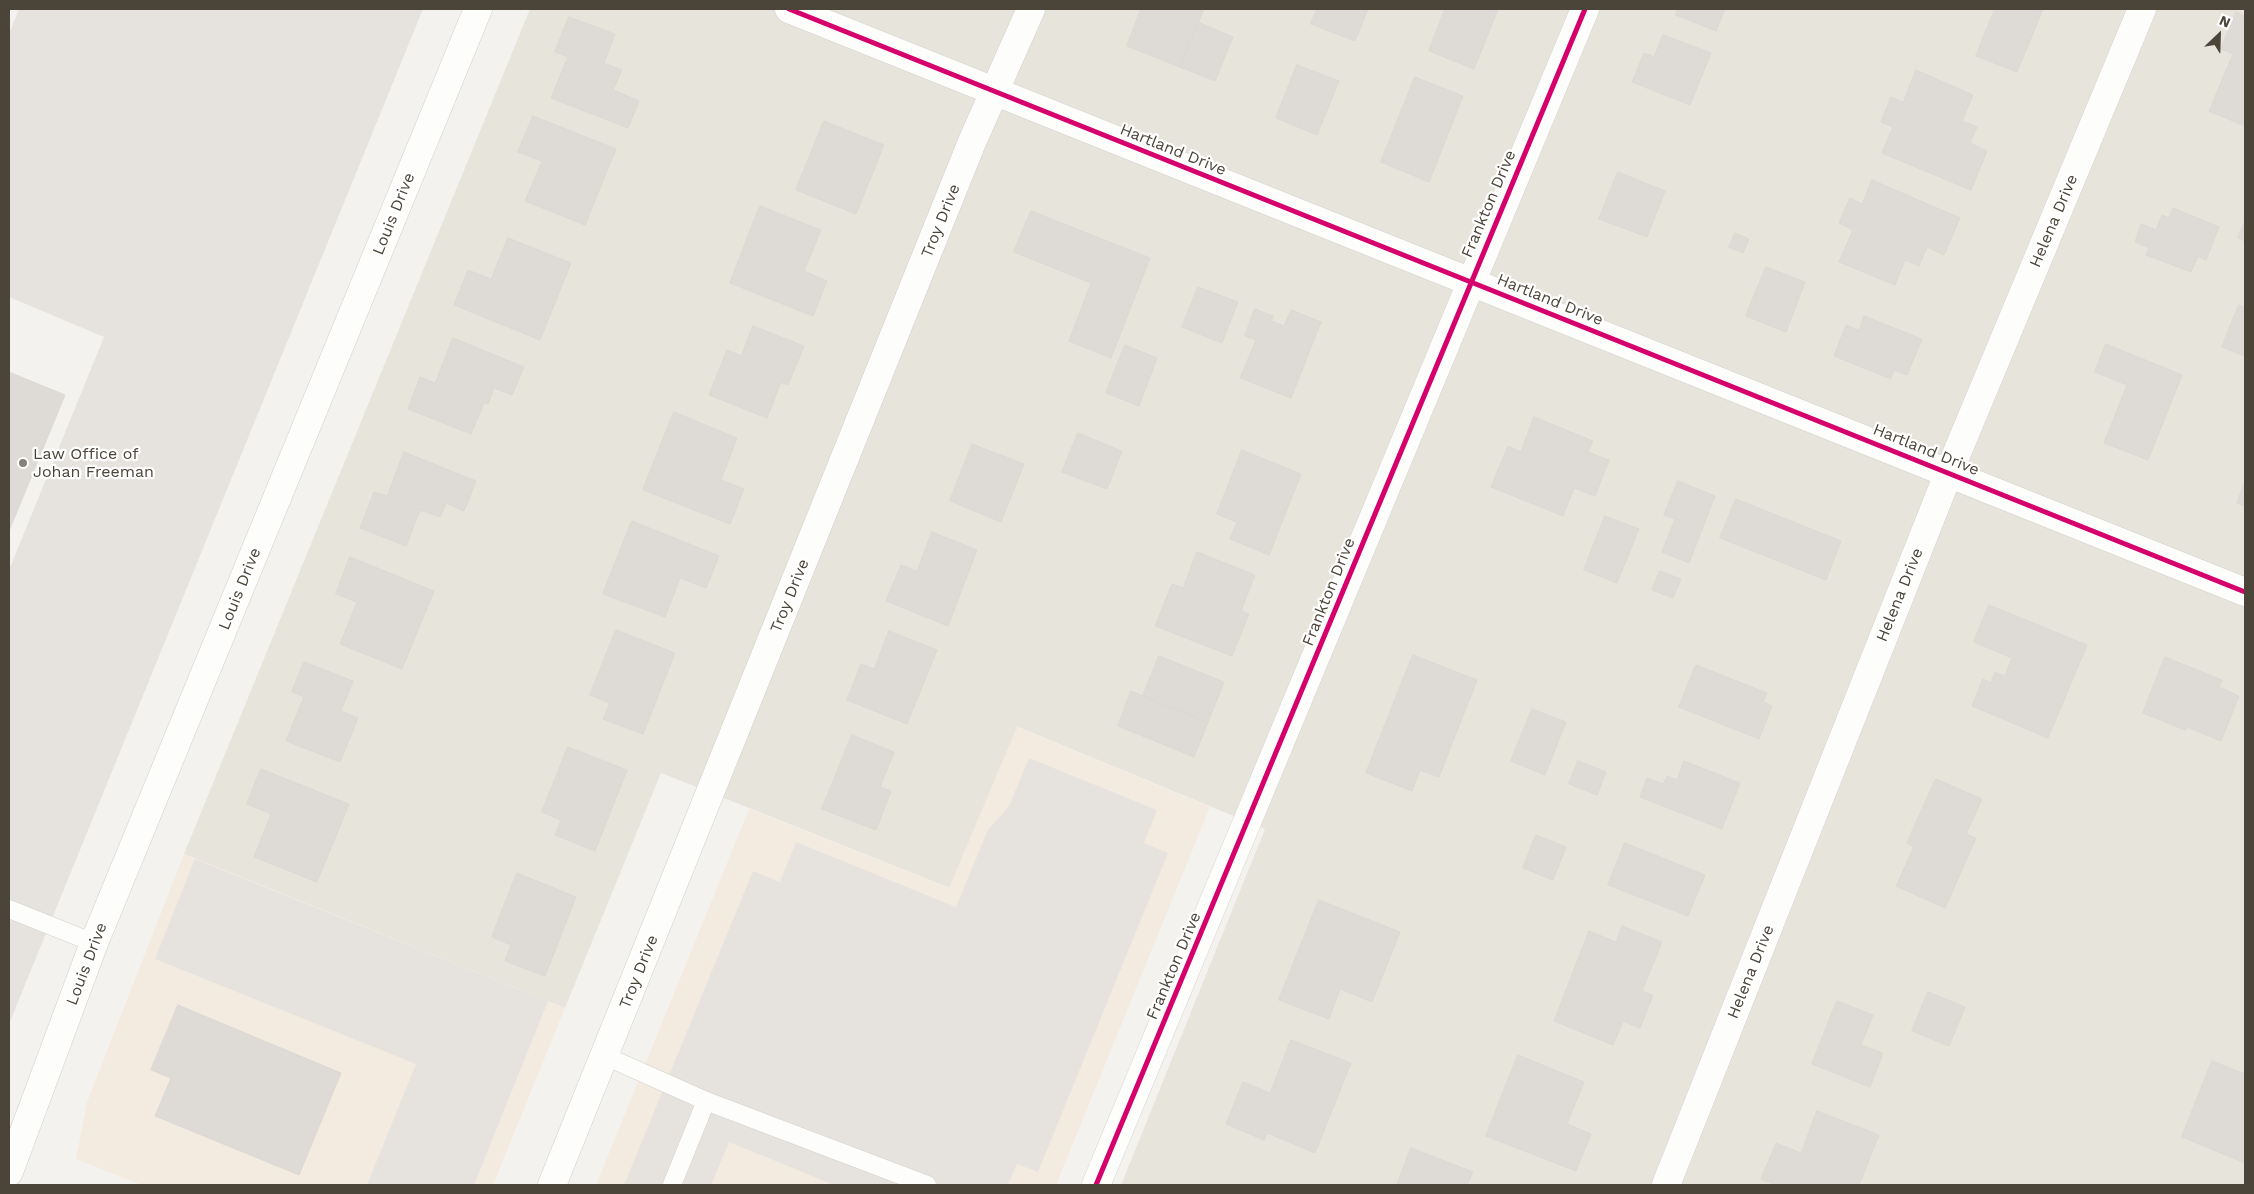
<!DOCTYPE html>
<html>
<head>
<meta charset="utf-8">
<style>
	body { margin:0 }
	#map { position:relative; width:2254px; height:1194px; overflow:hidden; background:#f4f2ee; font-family:"Work Sans",sans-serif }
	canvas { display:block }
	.frame { position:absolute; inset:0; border:10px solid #4b4439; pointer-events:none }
	.north { position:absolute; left:2194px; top:10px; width:50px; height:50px; -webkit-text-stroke:4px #fff; paint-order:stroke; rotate:24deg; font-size:14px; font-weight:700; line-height:20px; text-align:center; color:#4b4439 }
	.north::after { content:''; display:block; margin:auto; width:18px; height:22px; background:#4b4439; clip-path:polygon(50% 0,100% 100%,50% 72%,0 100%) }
</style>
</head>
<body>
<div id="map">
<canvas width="2254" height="1194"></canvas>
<div class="frame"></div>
<div class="north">N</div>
</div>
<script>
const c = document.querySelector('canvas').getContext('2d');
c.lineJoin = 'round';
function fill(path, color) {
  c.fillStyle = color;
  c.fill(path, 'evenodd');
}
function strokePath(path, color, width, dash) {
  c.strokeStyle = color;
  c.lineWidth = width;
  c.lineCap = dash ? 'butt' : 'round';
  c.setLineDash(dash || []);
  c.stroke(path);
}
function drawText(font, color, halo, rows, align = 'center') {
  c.font = font + ' "Work Sans",sans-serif';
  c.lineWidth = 4.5;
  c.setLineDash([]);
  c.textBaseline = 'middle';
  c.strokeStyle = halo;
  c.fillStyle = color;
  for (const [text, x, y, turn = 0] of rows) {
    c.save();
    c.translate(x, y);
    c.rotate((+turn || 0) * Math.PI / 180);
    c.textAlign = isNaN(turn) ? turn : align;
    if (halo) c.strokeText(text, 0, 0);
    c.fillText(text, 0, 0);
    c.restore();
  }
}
fill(new Path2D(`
	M 530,9 L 2245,9 L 2245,1185 L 1121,1185 L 1265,829 L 1018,727 L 950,888 L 661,773 L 565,1008 L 184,854 Z`), '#e7e4dc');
fill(new Path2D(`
	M 1017,727 L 1210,807 L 1056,1185 L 596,1185 L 749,809 L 949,888 Z
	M 184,854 L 565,1008 L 493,1185 L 142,1185 L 76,1159 L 87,1102 Z`), '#f3ebdf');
fill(new Path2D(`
	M 19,9 L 423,9 L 9,1024 L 9,570 L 104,337 L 9,297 L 9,34 Z
	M 1029,758 L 1157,810 L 1144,843 L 1168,853 L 1038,1172 L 1017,1164 L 1008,1185 L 834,1185 L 729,1142 L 711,1185 L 624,1185 L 753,871 L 780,882 L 796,842 L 956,907 L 988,830 L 1009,806 Z
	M 195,859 L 548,1001 L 474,1185 L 367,1185 L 416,1064 L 155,959 Z`), '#e6e3df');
const building = new Path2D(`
	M 1141,9 L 1204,9 L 1180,67 L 1127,46 Z
	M 1317,9 L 1368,9 L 1355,41 L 1311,24 Z
	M 1445,9 L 1498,9 L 1474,69 L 1429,51 Z
	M 1678,9 L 1725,9 L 1716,31 L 1676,15 Z
	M 1995,9 L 2043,9 L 2017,72 L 1976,56 Z
	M 2236,12 L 2244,16 L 2245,14 L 2245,126 L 2209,111 L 2233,54 L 2221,49 Z
	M 569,17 L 615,34 L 604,63 L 622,70 L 613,90 L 639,101 L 628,128 L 551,98 L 568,57 L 555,52 Z
	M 1198,22 L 1233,37 L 1215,81 L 1180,67 Z
	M 1663,35 L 1711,53 L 1690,105 L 1632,82 L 1644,53 L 1654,57 Z
	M 1297,65 L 1339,81 L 1317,135 L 1276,118 Z
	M 1916,70 L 1973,95 L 1962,121 L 1977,127 L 1970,143 L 1987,151 L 1971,190 L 1882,153 L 1893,127 L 1881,122 L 1891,97 L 1903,102 Z
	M 1415,77 L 1463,96 L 1429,182 L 1381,162 Z
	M 533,116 L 616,149 L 585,225 L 525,201 L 542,161 L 518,152 Z
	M 824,121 L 884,145 L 856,214 L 796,190 Z
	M 1618,172 L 1665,191 L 1647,237 L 1599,219 Z
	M 1872,180 L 1960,218 L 1944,255 L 1927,247 L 1919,266 L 1905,260 L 1895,285 L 1839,262 L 1853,230 L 1839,223 L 1850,198 L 1862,204 Z
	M 760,206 L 821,230 L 804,271 L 827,281 L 813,316 L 730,283 Z
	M 2173,208 L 2219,227 L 2206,260 L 2198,256 L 2191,272 L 2146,255 L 2149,248 L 2135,242 L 2141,224 L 2156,230 L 2162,215 L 2169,218 Z
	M 1031,211 L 1150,258 L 1111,358 L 1069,341 L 1091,283 L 1014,252 Z
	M 2245,221 L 2245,241 L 2238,238 Z
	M 1735,233 L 1749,239 L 1743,253 L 1729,247 Z
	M 508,238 L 571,263 L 540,340 L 454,305 L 468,270 L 491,279 Z
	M 1766,267 L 1805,282 L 1786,332 L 1746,316 Z
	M 1198,287 L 1238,302 L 1222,343 L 1182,327 Z
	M 2239,305 L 2245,307 L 2245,356 L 2222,347 Z
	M 1255,309 L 1273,316 L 1271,321 L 1284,326 L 1291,310 L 1321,322 L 1291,398 L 1240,378 L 1256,340 L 1245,336 Z
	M 1864,316 L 1922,339 L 1907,375 L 1894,370 L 1891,379 L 1834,356 L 1846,325 L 1859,330 Z
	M 753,326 L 804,346 L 788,385 L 781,382 L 767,418 L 709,395 L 727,350 L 741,356 Z
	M 453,338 L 524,367 L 512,395 L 494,388 L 488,404 L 484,403 L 471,434 L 408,409 L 420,377 L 435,383 Z
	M 2106,344 L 2182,375 L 2148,460 L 2104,443 L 2127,385 L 2095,372 Z
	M 1125,345 L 1157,358 L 1139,406 L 1106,393 Z
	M 9,372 L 65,395 L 9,531 Z
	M 674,412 L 737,438 L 721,480 L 744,489 L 730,524 L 643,490 Z
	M 1534,417 L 1593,441 L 1588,452 L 1609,460 L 1595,496 L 1574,488 L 1563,516 L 1491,487 L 1508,446 L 1521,452 Z
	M 1078,433 L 1122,451 L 1107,489 L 1062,472 Z
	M 972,444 L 1024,464 L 1001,522 L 950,501 Z
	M 1242,450 L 1301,474 L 1269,555 L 1230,539 L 1237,522 L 1217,514 Z
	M 404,452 L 476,481 L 464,511 L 446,503 L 440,517 L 420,510 L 406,546 L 360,528 L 374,492 L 387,496 Z
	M 1678,481 L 1715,496 L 1689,563 L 1662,552 L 1675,519 L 1664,515 Z
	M 2245,482 L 2245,506 L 2237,503 Z
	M 1736,499 L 1841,541 L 1826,580 L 1720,538 Z
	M 1605,516 L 1639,529 L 1617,583 L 1584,570 Z
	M 632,521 L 719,556 L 706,588 L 680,578 L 665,617 L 603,594 Z
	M 932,532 L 977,550 L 948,626 L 886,601 L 901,565 L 917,571 Z
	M 1197,552 L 1255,575 L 1241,611 L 1249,614 L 1232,656 L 1155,626 L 1172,584 L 1183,588 Z
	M 350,557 L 434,591 L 402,669 L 340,644 L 357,602 L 336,594 Z
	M 1660,571 L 1681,579 L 1673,598 L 1652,590 Z
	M 1989,605 L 2087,645 L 2048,738 L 1972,706 L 1983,679 L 1991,683 L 1995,672 L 2005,676 L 2012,658 L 1974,642 Z
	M 616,630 L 675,653 L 643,734 L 603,719 L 610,703 L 590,695 Z
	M 889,631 L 937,650 L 907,724 L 847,700 L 861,664 L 874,669 Z
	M 1413,655 L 1477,680 L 1439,777 L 1420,770 L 1412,791 L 1366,773 Z
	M 1159,656 L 1224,682 L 1208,722 L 1143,696 Z
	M 2165,657 L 2222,680 L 2219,687 L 2239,696 L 2221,741 L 2187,727 L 2185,730 L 2143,713 Z
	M 304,662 L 353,681 L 341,711 L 358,718 L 340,762 L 286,741 L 304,697 L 292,692 Z
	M 1696,665 L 1767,693 L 1763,702 L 1772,706 L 1759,739 L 1679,707 Z
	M 1131,691 L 1208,722 L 1194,757 L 1118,726 Z
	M 1532,709 L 1566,722 L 1545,775 L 1511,761 Z
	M 852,735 L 894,752 L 880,787 L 891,791 L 876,830 L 822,809 Z
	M 568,747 L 627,770 L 595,851 L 555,835 L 561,820 L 542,812 Z
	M 1578,761 L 1606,772 L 1597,795 L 1569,784 Z
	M 1684,761 L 1740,783 L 1722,829 L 1640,797 L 1647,778 L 1663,784 L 1667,776 L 1677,780 Z
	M 261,769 L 349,804 L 317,882 L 254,857 L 271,814 L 247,804 Z
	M 1936,779 L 1982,799 L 1966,834 L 1976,838 L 1945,908 L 1896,886 L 1914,847 L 1907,843 Z
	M 1536,835 L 1566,847 L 1553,880 L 1523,868 Z
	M 1625,843 L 1705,875 L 1688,916 L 1608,885 Z
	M 517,873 L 576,897 L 545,976 L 505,961 L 511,945 L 492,937 Z
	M 1319,900 L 1400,932 L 1372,1002 L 1340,989 L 1329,1019 L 1279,1000 Z
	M 1622,926 L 1662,942 L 1642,991 L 1653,995 L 1640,1028 L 1623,1021 L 1613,1045 L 1554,1021 L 1589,931 L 1616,942 Z
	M 1928,992 L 1965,1007 L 1949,1046 L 1912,1031 Z
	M 1837,1001 L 1873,1015 L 1861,1045 L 1883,1053 L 1870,1087 L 1812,1064 Z
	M 178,1005 L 341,1073 L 299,1175 L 155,1116 L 171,1078 L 151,1070 Z
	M 1291,1040 L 1351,1063 L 1315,1153 L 1267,1133 L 1264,1140 L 1226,1124 L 1243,1082 L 1270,1093 Z
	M 1518,1055 L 1584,1082 L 1567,1124 L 1591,1134 L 1576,1171 L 1486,1136 Z
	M 2212,1061 L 2245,1074 L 2245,1163 L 2182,1137 Z
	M 1817,1111 L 1879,1135 L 1859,1185 L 1776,1185 L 1761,1179 L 1776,1143 L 1801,1153 Z
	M 1411,1148 L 1473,1172 L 1467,1185 L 1397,1185 Z`);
fill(building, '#dedbd6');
strokePath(building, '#dcd9d4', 1);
const lane = new Path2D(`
	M 9,909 L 94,943
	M 605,1056 L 706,1101 L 927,1185
	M 672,1185 L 706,1101`);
const street = new Path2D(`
	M 789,9 L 2245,592
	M 9,1172 L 94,943 L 478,9
	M 552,1185 L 972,142 L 1031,9
	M 1096,1185 L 1585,9
	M 1666,1185 L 1949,472 L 2142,9`);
strokePath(lane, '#d2d0cb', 19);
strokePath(street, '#d2d0cb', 29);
strokePath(lane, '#fdfdfc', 18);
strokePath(street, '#fdfdfc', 28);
strokePath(new Path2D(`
	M 789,9 L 2245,592
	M 1096,1185 L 1585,9`), '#d6006c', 5);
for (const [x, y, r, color] of [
	[23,463,5,"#868178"]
]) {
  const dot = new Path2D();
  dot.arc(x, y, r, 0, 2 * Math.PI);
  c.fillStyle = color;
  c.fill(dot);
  strokePath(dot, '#fff', 2);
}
drawText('16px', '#4b4439', '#fff', [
	["Hartland Drive",1173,150,22],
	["Frankton Drive",1489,204,-67],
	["Louis Drive",394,214,-68],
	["Troy Drive",941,221,-68],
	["Helena Drive",2054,221,-67],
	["Hartland Drive",1550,300,22],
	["Hartland Drive",1926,450,22],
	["Louis Drive",240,589,-68],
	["Frankton Drive",1329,592,-68],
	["Helena Drive",1900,595,-68],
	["Troy Drive",790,596,-68],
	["Louis Drive",87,964,-69],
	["Frankton Drive",1174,966,-67],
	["Troy Drive",639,972,-68],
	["Helena Drive",1751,972,-68]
]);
drawText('16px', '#4b4439', '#fff', [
	["Law Office of",33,454],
	["Johan Freeman",33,472]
], 'left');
</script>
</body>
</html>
